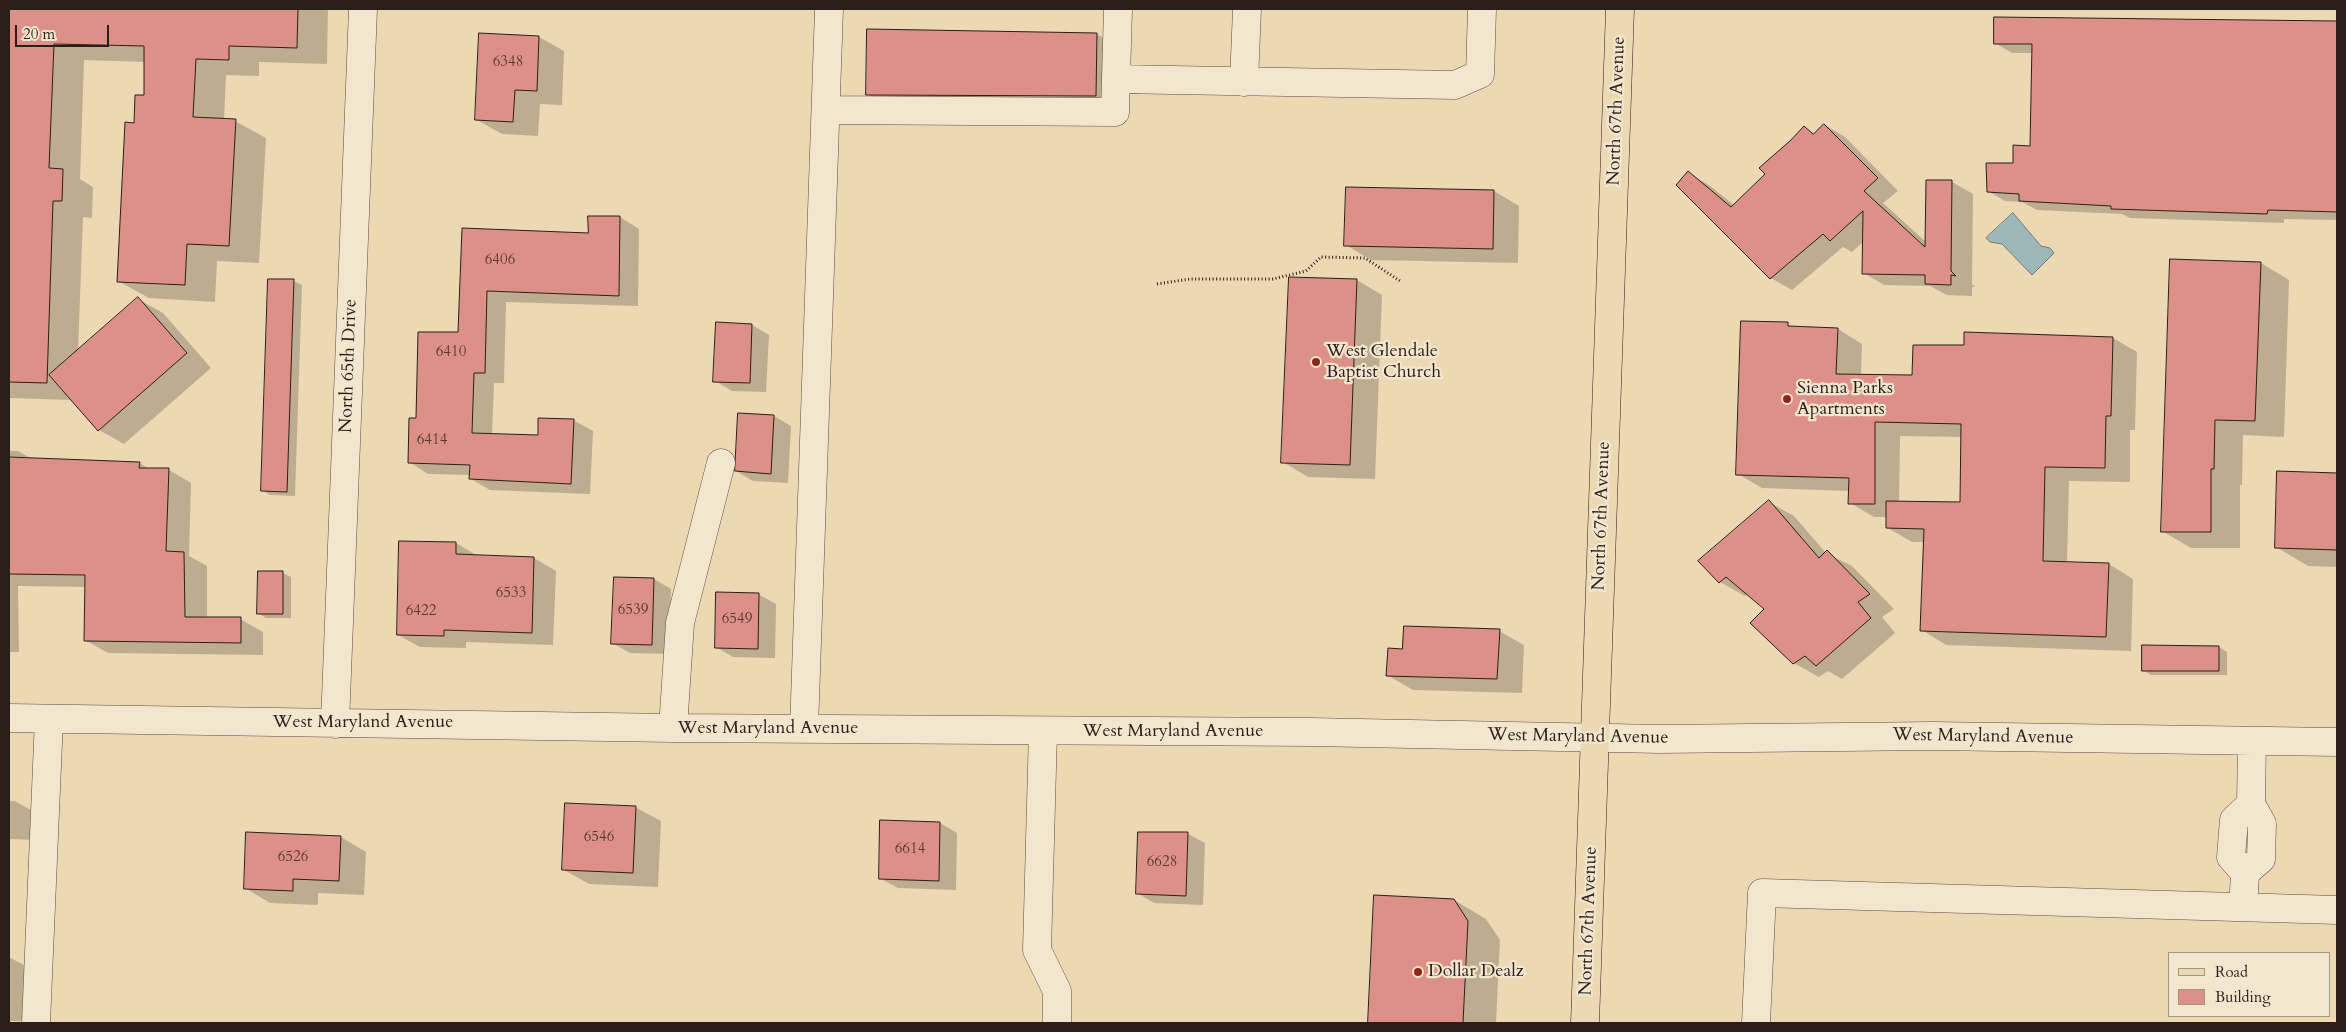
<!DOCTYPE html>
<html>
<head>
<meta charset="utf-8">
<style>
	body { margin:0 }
	#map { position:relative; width:2346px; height:1032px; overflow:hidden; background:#edd8b4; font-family:Cardo,serif }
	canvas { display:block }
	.frame { position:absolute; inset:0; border:10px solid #2a1e19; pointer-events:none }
	.legend { position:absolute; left:2168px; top:952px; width:162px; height:65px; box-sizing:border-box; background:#f3e6ce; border:1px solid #a39686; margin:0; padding:6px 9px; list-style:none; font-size:15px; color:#2a1e19 }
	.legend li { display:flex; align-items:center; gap:10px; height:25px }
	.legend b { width:25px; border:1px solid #a39686 }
	.scale { position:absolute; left:15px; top:25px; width:94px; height:22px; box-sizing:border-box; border:2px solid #2a1e19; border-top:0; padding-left:6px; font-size:15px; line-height:18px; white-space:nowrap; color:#2a1e19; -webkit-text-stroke:4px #f3e6ce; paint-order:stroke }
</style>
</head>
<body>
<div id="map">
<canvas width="2346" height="1032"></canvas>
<div class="frame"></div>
<ul class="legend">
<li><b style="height:6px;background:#edd8b4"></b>Road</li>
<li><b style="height:14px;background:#dc9087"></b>Building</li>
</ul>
<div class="scale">20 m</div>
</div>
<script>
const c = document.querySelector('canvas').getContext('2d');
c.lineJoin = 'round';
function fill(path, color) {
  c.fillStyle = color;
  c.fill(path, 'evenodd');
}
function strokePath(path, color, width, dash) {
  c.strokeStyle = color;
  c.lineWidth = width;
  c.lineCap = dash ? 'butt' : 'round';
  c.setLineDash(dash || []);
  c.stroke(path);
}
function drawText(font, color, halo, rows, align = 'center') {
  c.font = font + ' Cardo,serif';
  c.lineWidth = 4.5;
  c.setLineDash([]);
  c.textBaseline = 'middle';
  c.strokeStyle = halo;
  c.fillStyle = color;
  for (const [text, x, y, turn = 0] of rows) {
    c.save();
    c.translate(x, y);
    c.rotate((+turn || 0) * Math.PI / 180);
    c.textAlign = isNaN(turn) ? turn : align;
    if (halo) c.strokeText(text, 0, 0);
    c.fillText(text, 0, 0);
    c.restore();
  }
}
const water = new Path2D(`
	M 2013,213 L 2041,246 L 2050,248 L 2054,253 L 2032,275 L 2002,244 L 1990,242 L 1986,238 Z`);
fill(water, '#9eb7b8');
strokePath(water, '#707a78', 1);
fill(new Path2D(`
	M 9,9 L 328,9 L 327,64 L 259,62 L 259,76 L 226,75 L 224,120 L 235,121 L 266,138 L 259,263 L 217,261 L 215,302 L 149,298 L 118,281 L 136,124 L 145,96 L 145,62 L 84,60 L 80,179 L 93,187 L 92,218 L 83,217 L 78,351 L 138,299 L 163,313 L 211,368 L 124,444 L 99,430 L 72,400 L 9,398 Z
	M 1995,18 L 2337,22 L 2337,220 L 2284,219 L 2284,223 L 2130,218 L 2122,214 L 2037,210 L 2022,202 L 2005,201 L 1988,191 L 2032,148 L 2033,53 L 2012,53 L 1995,43 Z
	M 868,31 L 1097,34 L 1105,39 L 1104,100 L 876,99 L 867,94 Z
	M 481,34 L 539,37 L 564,51 L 562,105 L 540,104 L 538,136 L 502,134 L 477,120 Z
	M 1825,125 L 1845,137 L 1898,191 L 1883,203 L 1926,242 L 1952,182 L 1973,194 L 1972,284 L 1975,287 L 1972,287 L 1972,296 L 1947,295 L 1930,286 L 1884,285 L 1864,273 L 1864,241 L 1852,252 L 1843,247 L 1792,290 L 1771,278 L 1688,173 L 1709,185 L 1735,206 L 1767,174 L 1804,127 L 1815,134 Z
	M 1347,188 L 1494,191 L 1519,206 L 1518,263 L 1371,260 L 1346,245 Z
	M 620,217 L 639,229 L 638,306 L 506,302 L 504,383 L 494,383 L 492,435 L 539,437 L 573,420 L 593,431 L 590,494 L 490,490 L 471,479 L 471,475 L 428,474 L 409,462 L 417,419 L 459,334 L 463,230 L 589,234 Z
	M 2261,263 L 2289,280 L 2284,437 L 2243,435 L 2242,485 L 2240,485 L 2240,548 L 2191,548 L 2162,531 Z
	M 1357,280 L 1382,295 L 1375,479 L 1308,477 L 1283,462 Z
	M 294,281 L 302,285 L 295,496 L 270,495 L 262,490 Z
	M 1787,324 L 1795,328 L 1838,329 L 1862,344 L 1861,376 L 1914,377 L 1965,347 L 2113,338 L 2137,352 L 2135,430 L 2130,430 L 2130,482 L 2069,481 L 2067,563 L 2109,564 L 2133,579 L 2131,651 L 1946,645 L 1922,630 L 1925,542 L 1912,542 L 1888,528 L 1888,517 L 1874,517 L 1850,503 L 1850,491 L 1762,488 L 1738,474 ZM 1900,436 L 1962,437 L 1962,504 L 1899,503 Z
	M 752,325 L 769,335 L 766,392 L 732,391 L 715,381 Z
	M 774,416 L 791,426 L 788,483 L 753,481 L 736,471 Z
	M 9,451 L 18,451 L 32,459 L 139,463 L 150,469 L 169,470 L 191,483 L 189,556 L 207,566 L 207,618 L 240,619 L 263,632 L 263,655 L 108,653 L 85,640 L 86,587 L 18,586 L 19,652 L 9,652 Z
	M 2278,472 L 2337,474 L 2337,567 L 2308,566 L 2276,547 Z
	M 1769,502 L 1794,516 L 1826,553 L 1852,566 L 1894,609 L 1882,617 L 1895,633 L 1842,679 L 1828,671 L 1819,677 L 1794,663 L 1766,609 L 1748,594 L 1745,596 L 1720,582 Z
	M 456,543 L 478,556 L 534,558 L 556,571 L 553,645 L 466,642 L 466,648 L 420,647 L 398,635 Z
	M 283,573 L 291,577 L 291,618 L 266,618 L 258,613 Z
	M 654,579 L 671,589 L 669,654 L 630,653 L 612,643 Z
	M 758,594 L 776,604 L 775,658 L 733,657 L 716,647 Z
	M 1499,631 L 1524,645 L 1522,693 L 1413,690 L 1387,675 L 1404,650 Z
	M 2219,647 L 2227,652 L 2227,675 L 2151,675 L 2143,670 Z
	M 9,801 L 15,801 L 36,813 L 35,840 L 9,839 Z
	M 635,807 L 661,821 L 658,887 L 589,884 L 564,870 Z
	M 940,823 L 957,833 L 956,890 L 898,888 L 881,879 Z
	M 1188,834 L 1205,843 L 1203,905 L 1154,903 L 1137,893 Z
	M 341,837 L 366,852 L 364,895 L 318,893 L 318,905 L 270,903 L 245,888 Z
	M 1375,896 L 1454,900 L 1486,919 L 1500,940 L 1496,1023 L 1370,1023 Z
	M 9,957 L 31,969 L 30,1021 L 9,1021 Z`), '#0003');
const building = new Path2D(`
	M 9,9 L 298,9 L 297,48 L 229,46 L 229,60 L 196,59 L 193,117 L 236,119 L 229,246 L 187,244 L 185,285 L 117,282 L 125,122 L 134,123 L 135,95 L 144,95 L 144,46 L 54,44 L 49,168 L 63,169 L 62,201 L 53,201 L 47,383 L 9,382 Z
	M 1994,17 L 2337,21 L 2337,212 L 2268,210 L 2267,214 L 2111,209 L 2111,206 L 2019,201 L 2019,194 L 1987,192 L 1986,163 L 2013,163 L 2013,145 L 2030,146 L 2032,44 L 1994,44 Z
	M 867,29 L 1097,33 L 1096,96 L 866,95 Z
	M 479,33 L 539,36 L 537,91 L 515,90 L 513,122 L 475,120 Z
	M 1824,124 L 1878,178 L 1864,191 L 1925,247 L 1926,180 L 1952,180 L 1951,271 L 1956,276 L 1951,275 L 1951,285 L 1925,284 L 1925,275 L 1862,274 L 1863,211 L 1830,241 L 1823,234 L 1770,279 L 1676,185 L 1688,171 L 1731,207 L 1765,174 L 1759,168 L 1791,140 L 1804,126 L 1813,134 Z
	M 1346,187 L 1494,190 L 1493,249 L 1344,246 Z
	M 588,216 L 620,216 L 619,296 L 487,291 L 485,373 L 474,373 L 472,433 L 538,435 L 538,418 L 574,419 L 571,484 L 469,479 L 470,465 L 408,463 L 409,418 L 416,418 L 418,332 L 458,332 L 462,228 L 588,233 Z
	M 2170,259 L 2261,262 L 2255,421 L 2215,420 L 2214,469 L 2211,469 L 2211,532 L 2161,532 Z
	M 1289,277 L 1357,279 L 1350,465 L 1281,463 Z
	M 268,279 L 294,279 L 287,492 L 261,491 Z
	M 138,297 L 187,353 L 98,431 L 49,375 Z
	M 1741,321 L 1788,322 L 1788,326 L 1838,328 L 1836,374 L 1912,375 L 1913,345 L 1964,345 L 1964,332 L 2113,337 L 2111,416 L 2106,416 L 2105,468 L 2045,467 L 2043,561 L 2109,563 L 2106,637 L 1920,631 L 1924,529 L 1886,528 L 1886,501 L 1960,502 L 1961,424 L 1875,422 L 1875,504 L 1848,504 L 1849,478 L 1736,475 Z
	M 716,322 L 752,324 L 750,383 L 713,382 Z
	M 738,413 L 774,415 L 771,474 L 735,471 Z
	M 9,457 L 140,462 L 139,468 L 169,468 L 166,551 L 184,552 L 185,617 L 241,617 L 241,643 L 84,641 L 85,575 L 9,574 Z
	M 2277,471 L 2337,473 L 2337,550 L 2275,548 Z
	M 1769,500 L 1819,558 L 1827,550 L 1870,594 L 1858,602 L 1871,618 L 1816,666 L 1805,656 L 1793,664 L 1750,623 L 1764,609 L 1726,577 L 1719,583 L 1698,561 Z
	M 399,541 L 456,542 L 456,554 L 534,557 L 532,633 L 444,630 L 444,636 L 397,635 Z
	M 258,571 L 283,571 L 283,614 L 257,614 Z
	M 614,577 L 654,578 L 652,645 L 611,644 Z
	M 716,592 L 759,593 L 758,649 L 715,648 Z
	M 1404,626 L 1500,629 L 1497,679 L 1386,676 L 1388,648 L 1402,649 Z
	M 2142,645 L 2219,646 L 2219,671 L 2142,671 Z
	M 565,803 L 636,806 L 633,873 L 562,870 Z
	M 880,820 L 940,822 L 939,881 L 879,879 Z
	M 246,832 L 341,836 L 339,881 L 293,879 L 293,891 L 244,889 Z
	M 1138,832 L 1188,832 L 1186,896 L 1136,894 Z
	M 1374,895 L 1454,899 L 1468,921 L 1463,1023 L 1368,1023 Z`);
fill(building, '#dc9087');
strokePath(building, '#2a1e19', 1);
const minor = new Path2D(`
	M 1116,79 L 1455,85 L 1480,74 L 1482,9
	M 1244,82 L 1247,9
	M 826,110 L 1115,112 L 1118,9
	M 9,718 L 673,728 L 1311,732 L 1660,739 L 1933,736 L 2337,742
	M 335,724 L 363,9
	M 673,728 L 680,623 L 721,463
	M 804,729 L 829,9
	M 1043,731 L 1037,950 L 1057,991 L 1057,1023
	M 2245,873 L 2261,859 L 2262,824 L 2251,804 L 2252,741
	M 2244,892 L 2245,873 L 2231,857 L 2234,820 L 2251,804
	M 36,1023 L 49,719
	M 1756,1023 L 1762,893 L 2337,910`);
const major = new Path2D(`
	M 1585,1023 L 1620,9`);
strokePath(minor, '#5b4c40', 29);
strokePath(major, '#2a1e19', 29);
strokePath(new Path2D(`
	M 1157,284 L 1190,279 L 1273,279 L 1306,271 L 1321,257 L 1365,258 L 1400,281`), '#2a1e19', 3, [1, 2.5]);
strokePath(minor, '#f3e6ce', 28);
strokePath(major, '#edd8b4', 28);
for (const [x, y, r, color] of [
	[1316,362,5,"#8f2418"],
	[1787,399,5,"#8f2418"],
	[1418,972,5,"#8f2418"]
]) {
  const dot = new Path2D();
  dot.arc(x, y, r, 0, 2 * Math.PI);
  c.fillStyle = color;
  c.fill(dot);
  strokePath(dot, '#f3e6ce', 2);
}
drawText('15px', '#563a34', null, [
	["6348",508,63],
	["6406",500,261],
	["6410",451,353],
	["6414",432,441],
	["6533",511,594],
	["6539",633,611],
	["6422",421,612],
	["6549",737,620],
	["6546",599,838],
	["6614",910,850],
	["6526",293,858],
	["6628",1162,863]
]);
drawText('18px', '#2a1e19', '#f3e6ce', [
	["North 67th Avenue",1617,111,-88],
	["North 65th Drive",349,366,-88],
	["North 67th Avenue",1602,516,-88],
	["West Maryland Avenue",363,723],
	["West Maryland Avenue",768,729],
	["West Maryland Avenue",1173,732],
	["West Maryland Avenue",1578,737,1],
	["West Maryland Avenue",1983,737,1],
	["North 67th Avenue",1589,921,-88]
]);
drawText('18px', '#2a1e19', '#f3e6ce', [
	["West Glendale",1326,352],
	["Baptist Church",1326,373],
	["Sienna Parks",1797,389],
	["Apartments",1797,410],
	["Dollar Dealz",1428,972]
], 'left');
</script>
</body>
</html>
